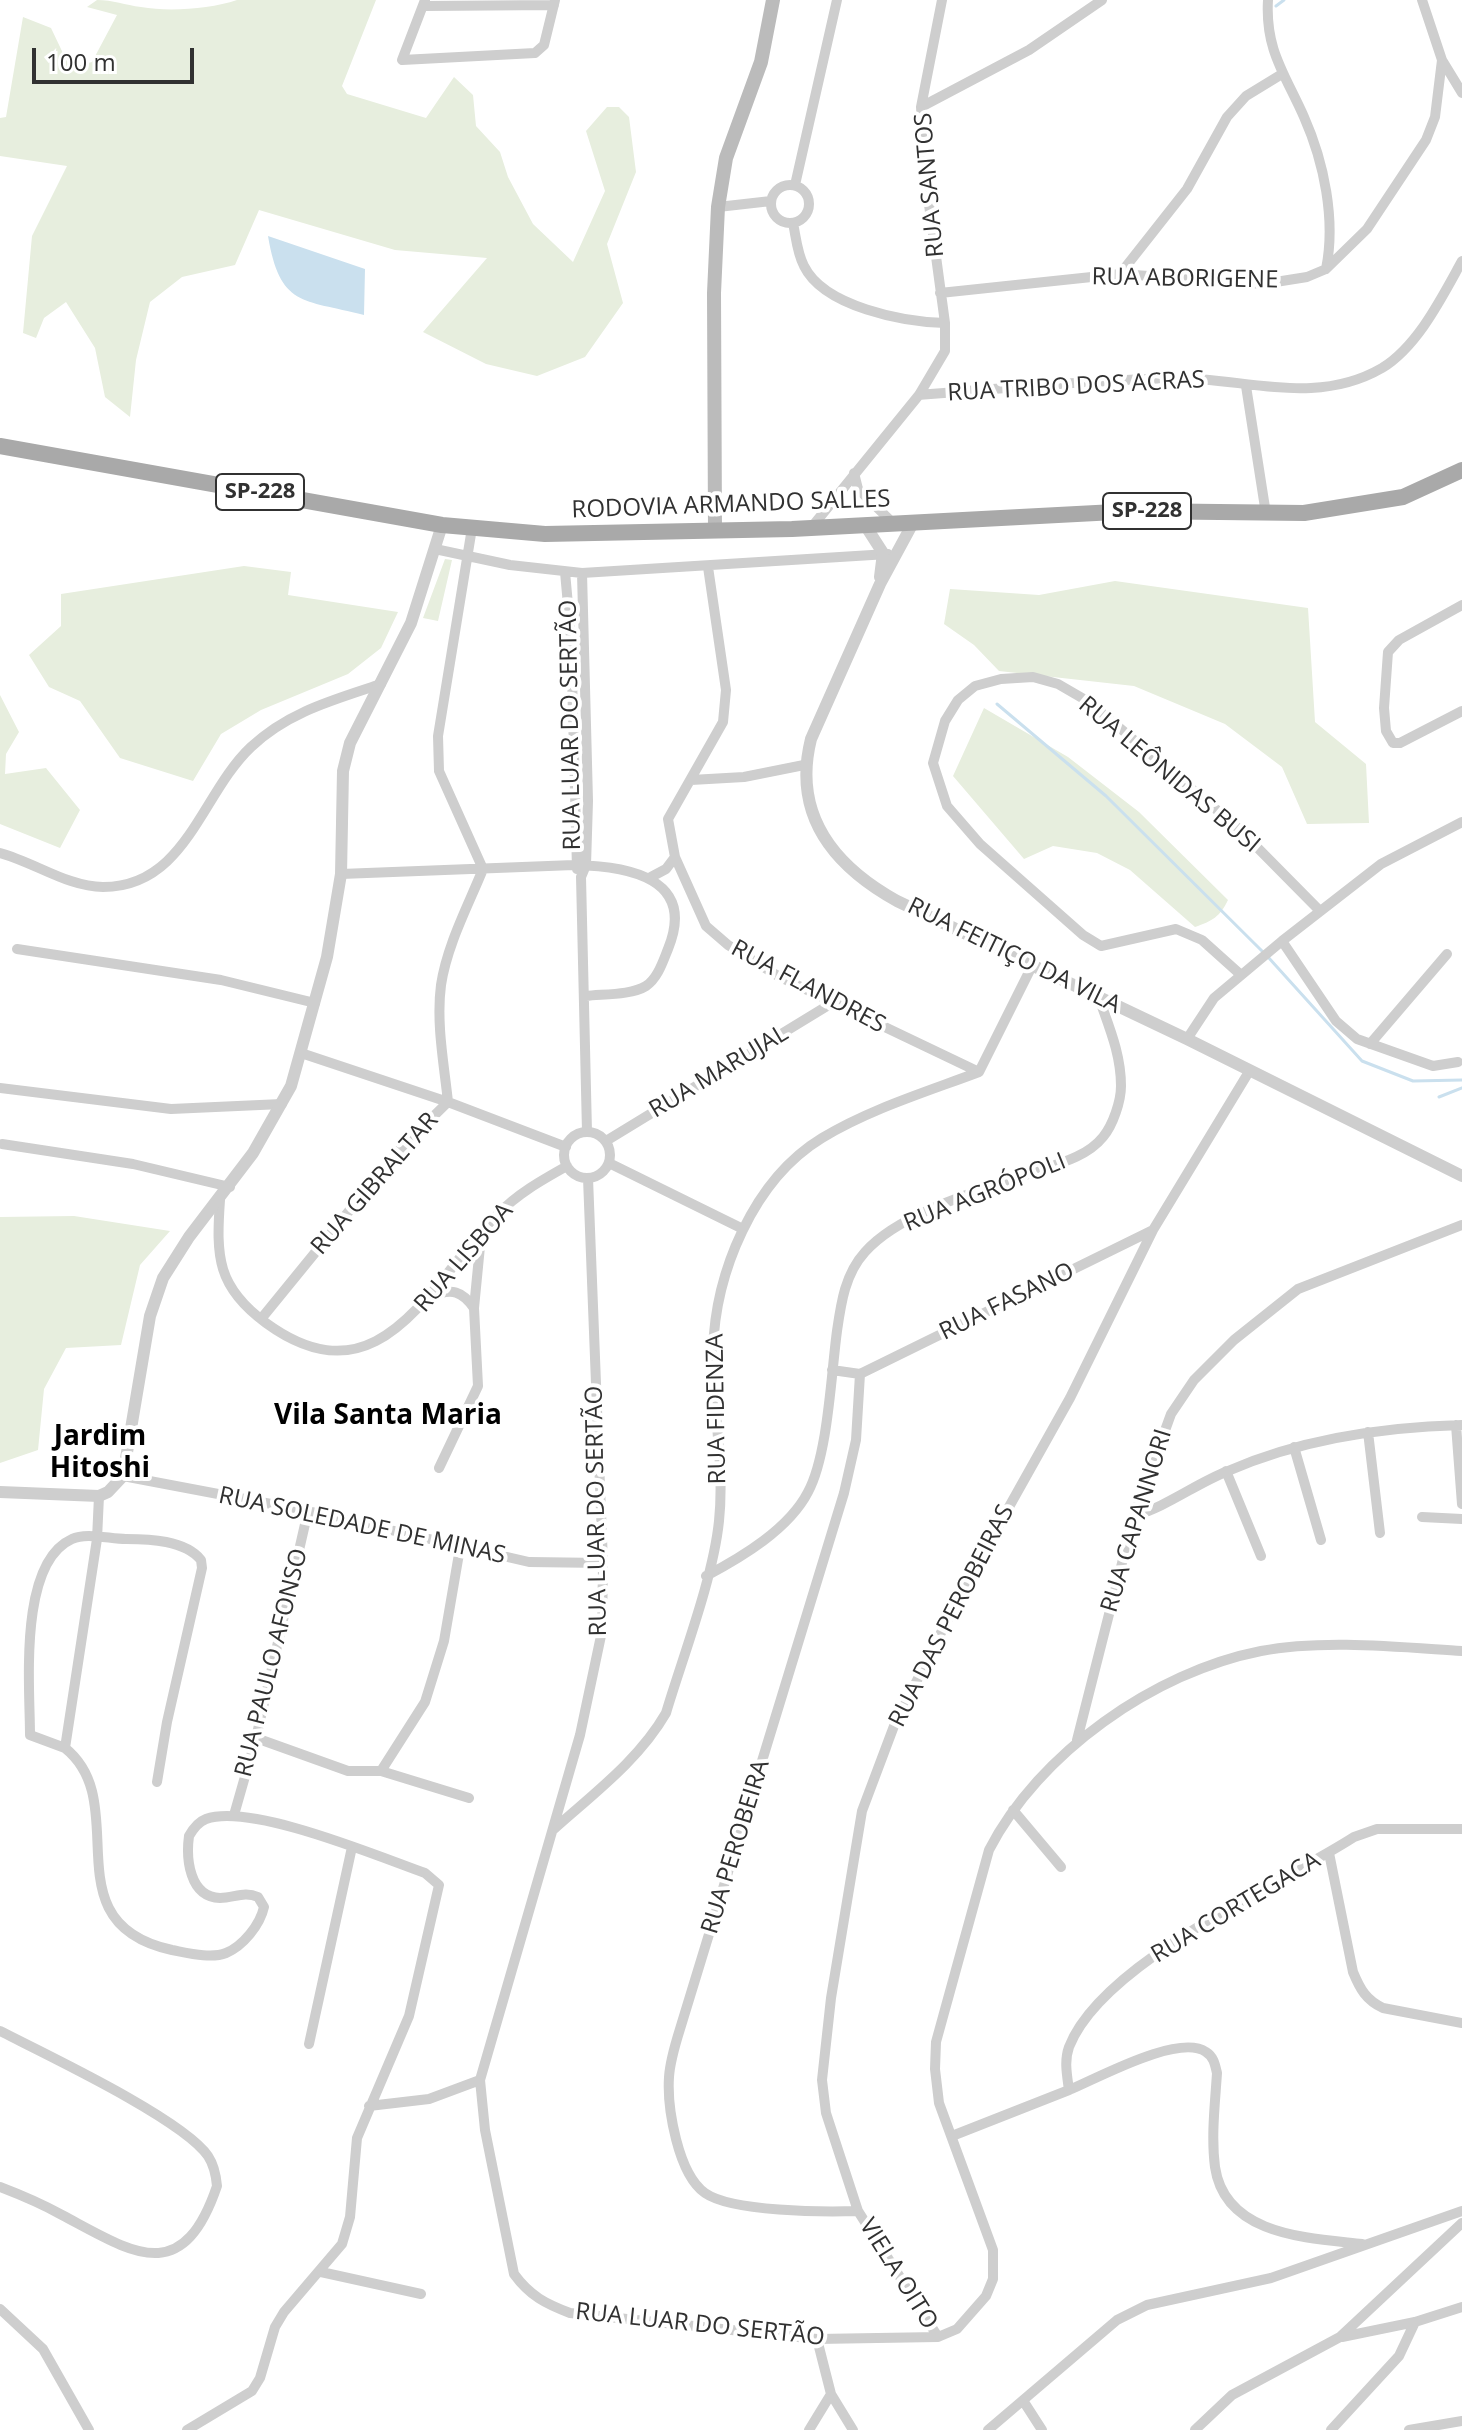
<!DOCTYPE html>
<html>
<head>
<meta charset="utf-8">
<style>
	body { margin:0 }
	#map { position:relative; width:1462px; height:2430px; overflow:hidden; background:#fff; font-family:"Open Sans",sans-serif }
	canvas { display:block }
	.scale { position:absolute; left:32px; top:48px; width:162px; height:36px; box-sizing:border-box; border:4px solid #313131; border-top:0; padding-left:10px; font-size:24px; line-height:28px; white-space:nowrap; color:#313131; -webkit-text-stroke:6px #fff; paint-order:stroke }
</style>
</head>
<body>
<div id="map">
<canvas width="1462" height="2430"></canvas>
<div class="scale">100 m</div>
</div>
<script>
const c = document.querySelector('canvas').getContext('2d');
c.lineJoin = 'round';
function fill(path, color) {
  c.fillStyle = color;
  c.fill(path, 'evenodd');
}
function strokePath(path, color, width, dash) {
  c.strokeStyle = color;
  c.lineWidth = width;
  c.lineCap = dash ? 'butt' : 'round';
  c.setLineDash(dash || []);
  c.stroke(path);
}
function drawText(font, color, halo, rows, align = 'center') {
  c.font = font + ' "Open Sans",sans-serif';
  c.lineWidth = 8;
  c.setLineDash([]);
  c.textBaseline = 'middle';
  c.strokeStyle = halo;
  c.fillStyle = color;
  for (const [text, x, y, turn = 0] of rows) {
    c.save();
    c.translate(x, y);
    c.rotate((+turn || 0) * Math.PI / 180);
    c.textAlign = isNaN(turn) ? turn : align;
    if (halo) c.strokeText(text, 0, 0);
    c.fillText(text, 0, 0);
    c.restore();
  }
}
fill(new Path2D(`
	M 97,0 C 113,0 125,5 141,7 C 169,12 210,9 237,0 L 376,0 L 342,86 L 347,94 L 426,118 L 454,77 L 473,95 L 476,126 L 500,152 L 508,177 L 533,224 L 573,262 L 605,191 L 586,131 L 607,107 L 619,107 L 629,117 L 636,172 L 607,244 L 623,303 L 585,357 L 537,376 L 486,364 L 423,332 L 487,258 L 395,250 L 259,210 L 235,265 L 182,277 L 150,302 L 136,360 L 130,417 L 105,397 L 95,348 L 66,302 L 44,318 L 36,338 L 23,333 L 32,236 L 67,166 L 0,156 L 0,118 L 6,117 L 23,17 L 51,28 L 70,68 L 92,62 L 117,15 L 87,7 Z
	M 445,559 L 452,560 L 438,621 L 423,618 Z
	M 244,566 L 291,572 L 288,595 L 398,612 L 381,648 L 348,674 L 261,710 L 221,734 L 193,781 L 120,758 L 80,701 L 49,687 L 29,655 L 61,626 L 61,594 Z
	M 1115,581 L 1308,608 L 1315,722 L 1366,764 L 1369,823 L 1307,824 L 1282,767 L 1225,724 L 1134,686 L 999,671 L 974,645 L 944,624 L 950,589 L 1039,595 Z
	M 0,695 L 19,732 L 6,754 L 5,774 L 46,768 L 80,810 L 60,848 L 0,824 Z
	M 984,708 L 1068,757 L 1139,812 L 1228,900 C 1220,917 1212,921 1195,927 L 1130,870 L 1097,853 L 1053,846 L 1024,859 L 953,776 Z
	M 74,1216 L 170,1231 L 140,1265 L 121,1345 L 66,1348 L 44,1389 L 38,1450 L 0,1463 L 0,1217 Z`), '#e7eede');
fill(new Path2D(`
	M 268,236 L 365,269 L 364,315 C 302,299 280,307 268,236 Z`), '#cae0ee');
strokePath(new Path2D(`
	M 1276,6 L 1284,0
	M 997,704 L 1106,796 L 1263,952
	M 1268,957 L 1362,1061 L 1413,1081 L 1462,1080
	M 1439,1097 L 1462,1088`), '#cae0ee', 3);
strokePath(new Path2D(`
	M 425,0 L 402,60 L 535,53 L 544,45 L 555,0
	M 1268,0 C 1265,50 1285,74 1304,117 C 1324,162 1336,220 1326,269
	M 1422,0 L 1442,60 L 1462,93
	M 424,6 L 554,5
	M 921,107 L 1029,50 L 1102,0
	M771 204a19 19 0 1 1 38 0a19 19 0 1 1-38 0Z
	M 795,185 L 837,0
	M 718,207 L 771,201
	M 793,223 C 796,237 797,253 804,266 C 824,307 904,322 945,323
	M 1120,274 L 1187,189 L 1227,117 L 1246,96 L 1282,74
	M 940,293 L 1120,274 L 1263,284 L 1307,277 L 1326,269 L 1367,229 L 1426,140 L 1435,117 L 1442,60
	M 1246,386 L 1266,514
	M 919,395 C 1002,388 1084,381 1168,378 C 1241,376 1313,408 1382,368 C 1418,346 1442,297 1462,261
	M 854,473 L 858,489 L 894,524
	M 811,528 L 919,395 L 945,351 L 945,323 L 925,175 L 921,107 L 942,0
	M 435,549 L 510,565 L 582,573 L 888,554
	M 708,567 L 726,690 L 723,722 L 668,819 L 675,857 L 706,926 L 728,945 L 778,976 L 979,1072 L 1032,966
	M 565,572 L 571,638 L 577,869
	M 582,573 L 588,801 L 586,865 L 581,877 L 587,1132
	M 1462,605 L 1399,640 L 1388,652 L 1384,708 L 1386,731 L 1393,743 L 1400,743 L 1462,711
	M 691,780 L 744,777 L 804,765
	M 0,853 C 34,862 68,887 103,887 C 186,887 201,794 251,747 C 288,712 333,700 381,684
	M 341,874 L 574,865 C 628,866 697,878 668,949 C 663,961 658,978 646,986 C 632,995 603,994 586,996
	M 651,877 L 666,869 L 675,857
	M 1282,941 L 1336,1021 L 1357,1039 L 1433,1066 L 1458,1062
	M 17,949 L 221,980 L 315,1003
	M 1241,975 L 1202,940 L 1176,929 L 1101,946 L 1083,935 L 980,844 L 947,806 L 933,763 L 945,721 L 958,700 L 975,686 L 1001,679 L 1033,677 L 1058,684 L 1089,702 L 1237,827 L 1320,911
	M 1187,1039 L 1214,998 L 1282,941 L 1381,864 L 1462,822
	M 1370,1044 L 1447,954
	M 301,1053 L 448,1102 L 566,1147
	M 0,1088 L 171,1109 L 282,1104
	M564 1155a23 23 0 1 1 46 0a23 23 0 1 1-46 0Z
	M 606,1141 L 832,1003
	M 2,1144 L 133,1164 L 230,1187
	M 609,1163 L 743,1229
	M 588,1178 L 603,1563 L 602,1631 L 580,1735 L 480,2080 L 485,2130 L 514,2274 C 530,2296 546,2304 570,2313 L 817,2339 L 938,2337 L 957,2329 L 986,2296 L 993,2279 L 993,2250 L 939,2103 L 935,2069 L 936,2042 L 989,1850 C 1039,1753 1154,1672 1261,1651 C 1323,1639 1399,1647 1462,1651
	M 220,1200 C 216,1257 217,1287 266,1323 C 381,1407 431,1280 497,1215 C 517,1194 542,1180 567,1166
	M 432,1296 C 452,1288 462,1291 474,1308
	M 261,1319 L 398,1151 L 448,1102 C 444,1064 436,1023 441,985 C 447,945 468,906 483,869 L 439,771 L 438,736 L 472,528
	M 832,1370 L 860,1374 L 856,1440 L 844,1493 L 680,2029 C 675,2045 670,2061 669,2077 C 667,2108 678,2174 705,2193 C 732,2212 824,2212 858,2211
	M 860,1374 L 1153,1230
	M 1456,1425 L 1462,1504
	M 1368,1432 L 1380,1533
	M 1294,1447 L 1321,1540
	M 439,1468 L 478,1386 L 474,1308 L 481,1236
	M 1226,1471 L 1261,1556
	M 123,1476 L 308,1511 L 529,1562 L 603,1563
	M 99,1496 L 97,1539 L 65,1748 C 135,1804 48,1923 172,1950 C 188,1953 211,1959 226,1953 C 243,1946 260,1925 264,1907 L 258,1897 C 244,1891 234,1898 220,1898 C 189,1897 186,1858 189,1836 C 193,1829 198,1822 206,1819 C 251,1803 377,1856 425,1873 L 439,1885 L 409,2016 L 357,2138 L 350,2217 L 342,2244 L 284,2312 L 275,2327 L 260,2378 L 252,2391 L 187,2430
	M 1134,1516 C 1168,1506 1195,1484 1228,1471 C 1301,1439 1382,1427 1462,1425
	M 1422,1517 L 1462,1519
	M 706,1576 C 742,1557 789,1529 808,1492 C 828,1455 831,1375 837,1331 C 841,1303 845,1274 865,1252 C 900,1212 984,1189 1034,1172 C 1058,1164 1087,1157 1103,1137 C 1113,1125 1121,1101 1121,1086 C 1121,1054 1109,1027 1099,998
	M 256,1738 L 348,1771 L 381,1771 L 469,1798
	M 1077,1740 L 1134,1516 L 1171,1414 L 1194,1380 L 1234,1340 L 1298,1289 L 1462,1225
	M 65,1748 L 30,1735 C 30,1687 18,1563 72,1539 C 86,1532 110,1539 126,1539 C 149,1539 185,1540 201,1560 L 202,1568 L 167,1722 L 157,1782
	M 381,1771 L 425,1702 L 444,1641 L 460,1548
	M 1013,1810 L 1061,1867
	M 234,1815 L 256,1738 L 308,1511
	M 554,1829 C 593,1794 639,1760 666,1713 C 683,1656 713,1579 719,1521 C 725,1465 712,1407 713,1351 C 715,1273 753,1180 822,1138 C 870,1109 926,1092 979,1072
	M 1329,1853 L 1353,1972 C 1360,1989 1366,2000 1383,2008 L 1462,2023
	M 0,2031 C 45,2054 183,2119 208,2156 C 214,2165 216,2175 217,2186 C 182,2289 132,2252 62,2215 C 42,2204 21,2195 0,2187
	M 309,2044 L 352,1847
	M 1069,2090 C 1098,2078 1179,2033 1206,2052 C 1214,2057 1215,2065 1217,2073 C 1215,2104 1211,2136 1215,2167 C 1225,2236 1309,2238 1362,2244
	M 369,2106 L 429,2099 L 480,2080
	M 952,2136 L 1069,2090 C 1067,2075 1064,2061 1069,2047 C 1102,1962 1278,1886 1354,1837 L 1377,1829 L 1462,1829
	M 321,2272 L 421,2294
	M 0,2309 L 43,2349 L 89,2430
	M 938,2337 L 858,2211 L 826,2113 L 822,2080 L 831,1998 L 862,1811 L 894,1726 L 963,1589 L 1070,1398 L 1153,1230 L 1250,1070
	M 1342,2337 L 1415,2322 L 1462,2307
	M 817,2339 L 831,2394 L 853,2430
	M 1024,2402 L 1042,2430
	M 809,2430 L 831,2394
	M 988,2430 L 1117,2320 L 1147,2305 L 1271,2278 L 1462,2211
	M 1195,2430 L 1232,2395 L 1340,2337 L 1462,2223
	M 1331,2430 L 1399,2356 L 1415,2322
	M 1409,2430 L 1462,2421`), '#cecece', 10);
strokePath(new Path2D(`
	M 913,523 L 880,584 L 811,739 C 792,815 834,866 897,901 L 1187,1039 L 1462,1176
	M 865,525 L 883,553 L 880,577
	M 0,1492 L 99,1496 L 108,1492 L 123,1476 L 150,1316 L 163,1278 L 189,1237 L 253,1153 L 291,1086 L 327,957 L 341,874 L 343,771 L 350,743 L 411,623 L 442,525`), '#cecece', 12);
strokePath(new Path2D(`
	M 715,531 L 714,293 L 718,207 L 726,158 L 761,62 L 773,0`), '#bbb', 14);
strokePath(new Path2D(`
	M 0,446 L 442,525 L 545,534 L 792,529 L 1134,511 L 1304,513 L 1403,497 L 1462,470`), '#a9a9a9', 16);
for (const [x, y, w] of [
	[260,492,88],
	[1147,511,88]
]) {
  const box = new Path2D();
  box.roundRect(x - w / 2, y - 18, w, 36, 6);
  c.fillStyle = '#fff';
  c.fill(box);
  strokePath(box, '#313131', 2);
}
drawText('bold 22px', '#313131', null, [
	["SP-228",260,492],
	["SP-228",1147,511]
]);
drawText('24px', '#313131', '#fff', [
	["RUA SANTOS",930,185,-95],
	["RUA ABORIGENE",1185,279,1],
	["RUA TRIBO DOS ACRAS",1076,387,-3],
	["RODOVIA ARMANDO SALLES",731,505,-2],
	["RUA LUAR DO SERTÃO",571,725,-91],
	["RUA LEÔNIDAS BUSI",1169,775,40],
	["RUA FEITIÇO DA VILA",1014,956,26],
	["RUA FLANDRES",808,987,28],
	["RUA MARUJAL",719,1072,-31],
	["RUA GIBRALTAR",375,1184,-49],
	["RUA AGRÓPOLI",985,1193,-22],
	["RUA LISBOA",464,1258,-49],
	["RUA FASANO",1007,1302,-26],
	["RUA FIDENZA",717,1409,-91],
	["RUA LUAR DO SERTÃO",597,1511,-91],
	["RUA CAPANNORI",1137,1521,-73],
	["RUA SOLEDADE DE MINAS",362,1526,12],
	["RUA DAS PEROBEIRAS",952,1616,-63],
	["RUA PAULO AFONSO",272,1663,-76],
	["RUA PEROBEIRA",736,1847,-73],
	["RUA CORTEGACA",1236,1908,-31],
	["VIELA OITO",898,2274,58],
	["RUA LUAR DO SERTÃO",700,2325,6]
]);
drawText('bold 28px', '#000', '#fff', [
	["Vila Santa Maria",388,1416],
	["Jardim",100,1437],
	["Hitoshi",100,1469]
]);
</script>
</body>
</html>
